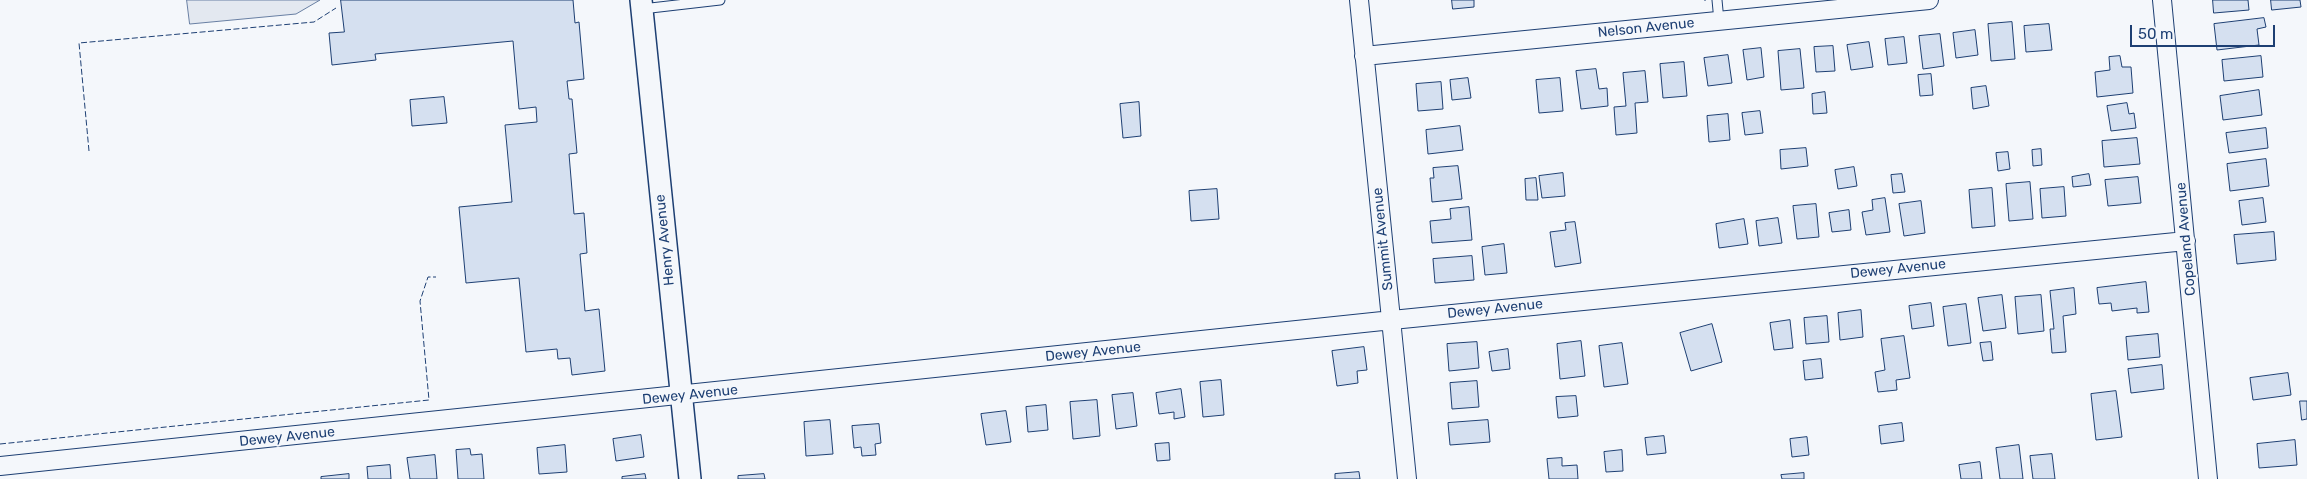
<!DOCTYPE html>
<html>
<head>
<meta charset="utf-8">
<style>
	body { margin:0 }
	#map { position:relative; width:2307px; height:479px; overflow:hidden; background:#f4f7fb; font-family:Rubik,sans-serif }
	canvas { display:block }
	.scale { position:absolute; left:2130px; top:25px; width:145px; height:22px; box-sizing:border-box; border:2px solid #1d3f73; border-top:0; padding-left:6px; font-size:15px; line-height:18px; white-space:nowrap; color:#1d3f73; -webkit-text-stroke:4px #f4f7fb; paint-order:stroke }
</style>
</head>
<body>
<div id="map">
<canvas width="2307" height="479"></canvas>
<div class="scale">50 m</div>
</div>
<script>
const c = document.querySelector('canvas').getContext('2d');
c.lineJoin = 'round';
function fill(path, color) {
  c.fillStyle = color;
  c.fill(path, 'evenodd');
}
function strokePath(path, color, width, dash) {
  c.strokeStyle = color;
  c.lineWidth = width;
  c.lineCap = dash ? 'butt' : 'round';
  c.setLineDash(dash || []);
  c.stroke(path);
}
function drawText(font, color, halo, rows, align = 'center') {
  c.font = font + ' Rubik,sans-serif';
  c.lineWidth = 4;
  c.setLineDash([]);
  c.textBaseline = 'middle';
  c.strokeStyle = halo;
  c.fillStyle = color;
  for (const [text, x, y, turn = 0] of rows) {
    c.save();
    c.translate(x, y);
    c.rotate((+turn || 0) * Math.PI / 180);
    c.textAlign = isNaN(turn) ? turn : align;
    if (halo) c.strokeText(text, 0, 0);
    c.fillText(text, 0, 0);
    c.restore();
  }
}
const parking = new Path2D(`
	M 187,0 L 320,0 L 296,14 L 190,24 Z`);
fill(parking, '#e3e8f0');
strokePath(parking, '#687fa3', 1);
const building = new Path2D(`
	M 341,0 L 573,0 L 575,23 L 579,22 L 584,79 L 567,81 L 569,99 L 572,99 L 577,153 L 569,154 L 574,214 L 584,213 L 587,253 L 580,254 L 585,311 L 599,309 L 605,371 L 572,375 L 570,358 L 558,359 L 557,349 L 526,352 L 519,278 L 466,283 L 459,207 L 512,202 L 505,125 L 537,122 L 536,107 L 519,109 L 513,41 L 375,54 L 376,60 L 332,65 L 329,33 L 344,32 Z
	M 1452,0 L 1474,0 L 1474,7 L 1453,9 Z
	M 2213,0 L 2248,0 L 2249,10 L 2214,13 Z
	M 2271,0 L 2300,0 L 2301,7 L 2272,10 Z
	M 2264,18 L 2266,27 L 2257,29 L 2259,45 L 2217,50 L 2214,24 Z
	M 2012,22 L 2015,59 L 1991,61 L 1988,24 Z
	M 2049,24 L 2052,50 L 2026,52 L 2024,26 Z
	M 1975,30 L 1978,55 L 1956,58 L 1953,33 Z
	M 1940,34 L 1944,66 L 1923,69 L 1919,36 Z
	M 1904,37 L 1907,63 L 1888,65 L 1885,39 Z
	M 1869,42 L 1873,67 L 1851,70 L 1847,45 Z
	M 1833,46 L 1835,71 L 1816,72 L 1814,47 Z
	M 1761,48 L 1764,77 L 1747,80 L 1743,50 Z
	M 1800,49 L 1804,88 L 1781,90 L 1778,51 Z
	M 1728,55 L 1732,83 L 1708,86 L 1704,58 Z
	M 2120,56 L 2122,67 L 2131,67 L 2133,93 L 2097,97 L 2095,72 L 2110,70 L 2109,57 Z
	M 2261,56 L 2263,77 L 2224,81 L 2222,60 Z
	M 1684,62 L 1687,96 L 1663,98 L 1660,64 Z
	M 1596,69 L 1599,89 L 1607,88 L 1608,106 L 1581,109 L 1576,71 Z
	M 1645,71 L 1648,102 L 1635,103 L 1637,133 L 1616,135 L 1614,107 L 1626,106 L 1623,73 Z
	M 1931,74 L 1933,95 L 1920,96 L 1918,75 Z
	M 1468,78 L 1471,98 L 1452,100 L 1450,80 Z
	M 1560,78 L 1563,111 L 1539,113 L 1536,80 Z
	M 1441,82 L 1443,109 L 1418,111 L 1416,84 Z
	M 1986,86 L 1989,106 L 1973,109 L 1971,88 Z
	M 2259,90 L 2262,115 L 2223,120 L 2220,96 Z
	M 1825,92 L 1827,113 L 1813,114 L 1812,94 Z
	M 444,97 L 447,123 L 412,126 L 410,100 Z
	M 1139,102 L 1141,136 L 1123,138 L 1120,104 Z
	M 2127,103 L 2129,114 L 2134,113 L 2136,128 L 2111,131 L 2107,106 Z
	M 1760,111 L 1763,133 L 1745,135 L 1742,113 Z
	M 1728,114 L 1730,140 L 1709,142 L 1707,116 Z
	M 1460,126 L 1463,150 L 1428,154 L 1426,130 Z
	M 2266,128 L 2268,148 L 2229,153 L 2226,133 Z
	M 2137,138 L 2140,164 L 2104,167 L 2102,141 Z
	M 1806,148 L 1808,166 L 1781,169 L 1780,150 Z
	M 2041,149 L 2042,165 L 2033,166 L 2032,150 Z
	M 2008,152 L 2010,169 L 1998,171 L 1996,153 Z
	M 2266,159 L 2269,186 L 2230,191 L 2227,164 Z
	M 1458,166 L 1462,199 L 1432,202 L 1430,178 L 1434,178 L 1433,168 Z
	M 1854,167 L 1857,186 L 1838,189 L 1835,170 Z
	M 1563,173 L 1565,196 L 1542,198 L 1539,176 Z
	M 1902,174 L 1905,192 L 1893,193 L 1891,175 Z
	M 2089,174 L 2091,185 L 2073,187 L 2072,177 Z
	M 2138,177 L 2141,203 L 2108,206 L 2105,180 Z
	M 1536,178 L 1538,200 L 1526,200 L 1525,179 Z
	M 2030,182 L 2033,219 L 2009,221 L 2006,184 Z
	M 2064,187 L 2066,216 L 2042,218 L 2040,189 Z
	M 1992,188 L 1995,226 L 1972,228 L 1969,190 Z
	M 1217,189 L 1219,219 L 1191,221 L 1189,191 Z
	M 1885,198 L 1890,232 L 1866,235 L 1862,212 L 1873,210 L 1872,200 Z
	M 2263,198 L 2266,222 L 2242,225 L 2239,201 Z
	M 1921,201 L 1925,233 L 1904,236 L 1899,204 Z
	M 1816,204 L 1819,237 L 1797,239 L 1793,206 Z
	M 1469,207 L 1472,240 L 1432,243 L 1430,221 L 1451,219 L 1450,209 Z
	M 1849,210 L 1851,230 L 1832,232 L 1829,213 Z
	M 1778,218 L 1782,243 L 1759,246 L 1756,221 Z
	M 1744,219 L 1748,244 L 1719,248 L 1716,224 Z
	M 1575,222 L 1581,263 L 1555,267 L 1550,232 L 1566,230 L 1565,223 Z
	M 2274,232 L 2276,260 L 2237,264 L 2234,235 Z
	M 1504,244 L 1507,273 L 1485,275 L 1482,247 Z
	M 1472,256 L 1474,280 L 1435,283 L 1433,259 Z
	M 2146,282 L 2149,312 L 2137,313 L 2137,308 L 2112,311 L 2111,303 L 2099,304 L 2097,288 Z
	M 2074,288 L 2076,314 L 2063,316 L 2066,352 L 2052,353 L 2050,329 L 2054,329 L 2050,291 Z
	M 2002,295 L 2006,328 L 1983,331 L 1978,298 Z
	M 2041,295 L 2044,331 L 2018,334 L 2015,297 Z
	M 1931,303 L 1934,326 L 1912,329 L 1909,306 Z
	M 1966,304 L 1971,343 L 1948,346 L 1943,307 Z
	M 1861,310 L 1863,337 L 1840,340 L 1838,313 Z
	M 1827,316 L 1829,342 L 1806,344 L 1804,318 Z
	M 1790,320 L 1793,348 L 1774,350 L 1770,323 Z
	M 1712,324 L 1722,362 L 1691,371 L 1680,333 Z
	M 2158,334 L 2160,357 L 2128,360 L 2126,337 Z
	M 1904,336 L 1910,378 L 1896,380 L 1897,390 L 1878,392 L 1875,372 L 1885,370 L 1881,339 Z
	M 1581,341 L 1585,376 L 1560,379 L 1557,344 Z
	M 1477,342 L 1479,368 L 1449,371 L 1447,344 Z
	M 1991,342 L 1993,360 L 1983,361 L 1980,343 Z
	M 1622,343 L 1628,384 L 1604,387 L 1599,346 Z
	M 1364,347 L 1367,370 L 1357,371 L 1358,383 L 1337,386 L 1332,351 Z
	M 1508,349 L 1510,369 L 1492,371 L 1489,352 Z
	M 1821,359 L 1823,378 L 1805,380 L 1803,361 Z
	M 2162,365 L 2164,389 L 2131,393 L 2128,369 Z
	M 2288,373 L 2291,395 L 2253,400 L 2250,378 Z
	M 1221,380 L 1224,415 L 1203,417 L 1200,382 Z
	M 1477,381 L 1479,407 L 1452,409 L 1450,383 Z
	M 1181,389 L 1185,417 L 1174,419 L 1174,412 L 1159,414 L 1156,393 Z
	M 2116,391 L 2122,437 L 2096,440 L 2091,394 Z
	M 1133,393 L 1137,426 L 1116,429 L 1112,395 Z
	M 1576,396 L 1578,416 L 1558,418 L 1556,397 Z
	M 1097,400 L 1100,436 L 1073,439 L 1070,402 Z
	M 2300,401 L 2307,401 L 2307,419 L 2302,420 Z
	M 1046,405 L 1048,430 L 1028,432 L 1026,407 Z
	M 1006,411 L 1011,442 L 986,445 L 981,414 Z
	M 830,420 L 833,454 L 806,456 L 804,422 Z
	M 1488,420 L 1490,442 L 1450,445 L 1448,423 Z
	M 1902,423 L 1904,441 L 1881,444 L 1879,426 Z
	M 879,424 L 881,443 L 875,444 L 876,455 L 862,456 L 861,447 L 854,448 L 852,426 Z
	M 641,435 L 644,457 L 616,461 L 613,439 Z
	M 1664,436 L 1666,453 L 1647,455 L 1645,438 Z
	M 1807,437 L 1809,455 L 1792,457 L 1790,439 Z
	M 2295,440 L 2297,465 L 2259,468 L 2257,444 Z
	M 1169,443 L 1170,460 L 1157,461 L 1155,444 Z
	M 565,445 L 567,472 L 539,474 L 537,448 Z
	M 2019,445 L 2023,479 L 2000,479 L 1996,448 Z
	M 470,449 L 471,455 L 482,454 L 484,479 L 458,479 L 456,450 Z
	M 1622,450 L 1623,471 L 1606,472 L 1604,452 Z
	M 2052,454 L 2055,479 L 2033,479 L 2030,456 Z
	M 435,455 L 437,479 L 410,479 L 407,458 Z
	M 1562,458 L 1562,466 L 1577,465 L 1578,479 L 1549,479 L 1547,459 Z
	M 1980,462 L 1982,479 L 1961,479 L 1959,465 Z
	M 390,465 L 391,479 L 368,479 L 367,467 Z
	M 1359,472 L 1360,479 L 1335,479 L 1335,474 Z
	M 1804,473 L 1804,479 L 1782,479 L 1781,475 Z
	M 349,474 L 349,479 L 321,479 L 321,477 Z
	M 645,474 L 646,479 L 622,479 L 622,477 Z
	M 764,474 L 765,479 L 738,479 L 738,476 Z`);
fill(building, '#d5e0f0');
strokePath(building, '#1d3f73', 1);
const service = new Path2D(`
	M 1717,0 L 1719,21
	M 642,9 L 720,0`);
const minor = new Path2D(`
	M 1359,0 L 1407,479
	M 2162,0 L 2208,479
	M 1364,56 L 1929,0
	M 0,466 L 1392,320 L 2186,241`);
const tertiary = new Path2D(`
	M 641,0 L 690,479`);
strokePath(service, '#1d3f73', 11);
strokePath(minor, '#1d3f73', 20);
strokePath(tertiary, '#1d3f73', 24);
strokePath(service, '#f4f7fb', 9);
strokePath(minor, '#f4f7fb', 18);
strokePath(tertiary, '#f4f7fb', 21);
strokePath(new Path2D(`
	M 1705,0 L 1705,1
	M 89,151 L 79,43 L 314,22 L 336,8
	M 0,444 L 429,400 L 420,301 L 428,277 L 436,277`), '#1d3f73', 1, [6, 2.5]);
drawText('14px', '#1d3f73', '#f4f7fb', [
	["Nelson Avenue",1646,28,-6],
	["Summit Avenue",1383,239,-96],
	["Copeland Avenue",2186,239,-95],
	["Henry Avenue",665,240,-96],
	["Dewey Avenue",1898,269,-6],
	["Dewey Avenue",1495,309,-6],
	["Dewey Avenue",1093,352,-6],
	["Dewey Avenue",690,395,-6],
	["Dewey Avenue",287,437,-6]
]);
</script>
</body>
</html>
